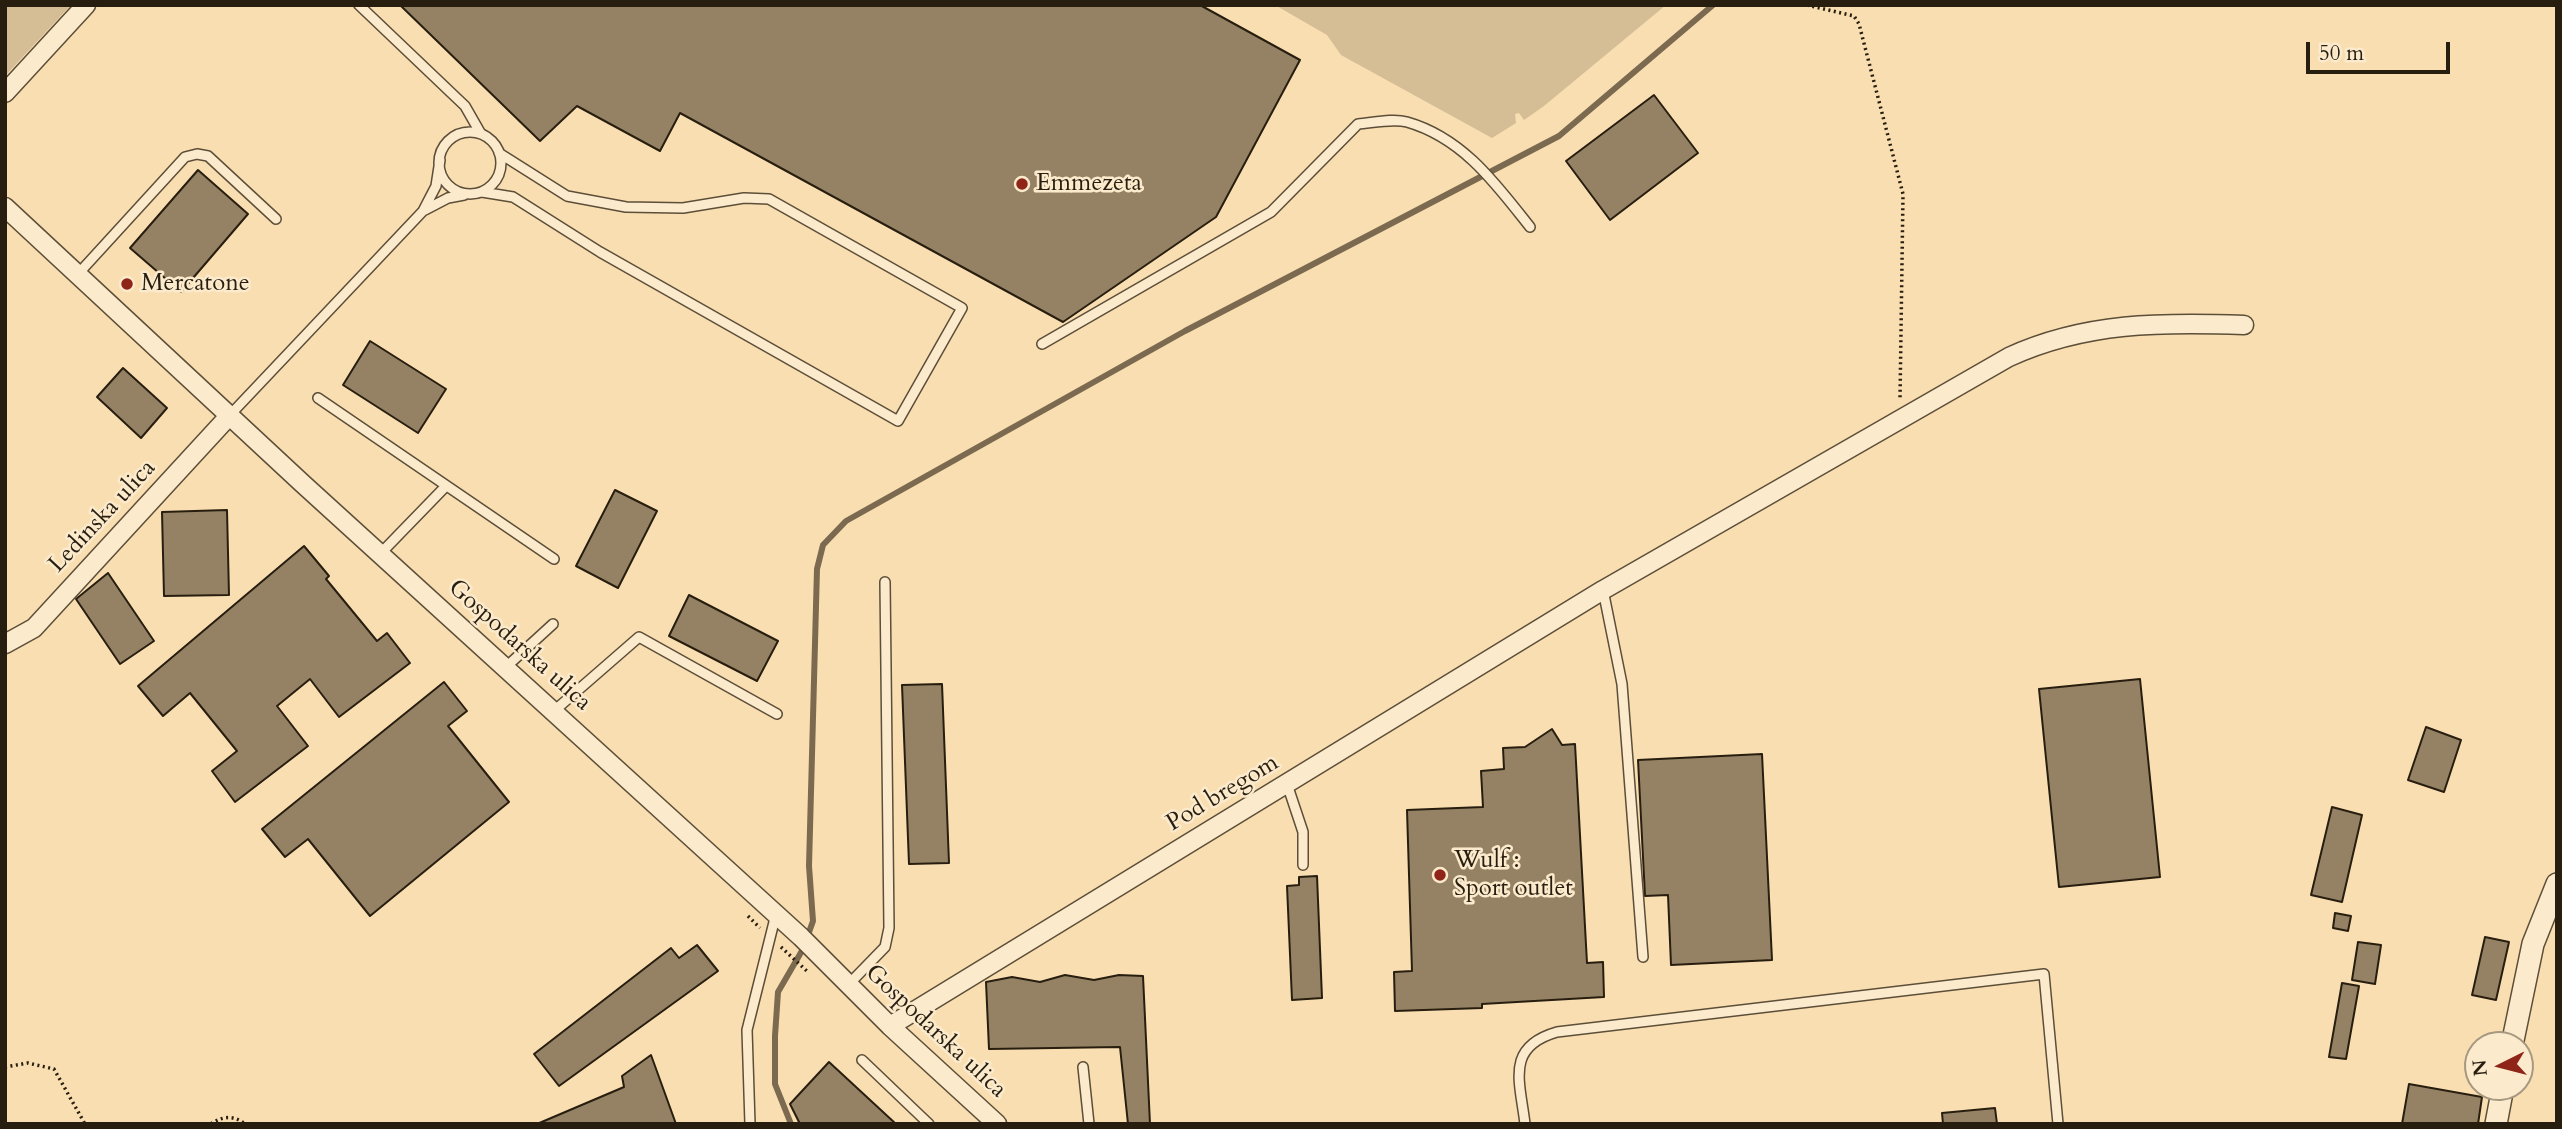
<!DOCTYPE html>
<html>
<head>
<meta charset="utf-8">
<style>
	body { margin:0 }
	#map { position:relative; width:2562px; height:1129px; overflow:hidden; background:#f9deb1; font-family:Cardo,serif }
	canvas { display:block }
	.frame { position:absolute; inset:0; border:7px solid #281e10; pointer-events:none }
	.north { position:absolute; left:2464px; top:1031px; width:70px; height:70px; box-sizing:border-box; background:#fbeacc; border:2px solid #a79881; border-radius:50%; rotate:264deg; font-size:19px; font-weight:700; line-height:28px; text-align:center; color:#281e10 }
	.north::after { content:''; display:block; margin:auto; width:24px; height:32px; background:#8f2418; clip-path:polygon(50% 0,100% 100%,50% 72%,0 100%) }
	.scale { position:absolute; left:2306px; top:42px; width:144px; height:32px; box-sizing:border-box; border:4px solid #281e10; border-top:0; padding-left:9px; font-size:21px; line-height:24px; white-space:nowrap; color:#281e10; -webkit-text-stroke:5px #fbeacc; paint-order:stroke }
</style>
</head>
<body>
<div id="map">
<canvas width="2562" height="1129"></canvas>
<div class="frame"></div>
<div class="north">N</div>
<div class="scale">50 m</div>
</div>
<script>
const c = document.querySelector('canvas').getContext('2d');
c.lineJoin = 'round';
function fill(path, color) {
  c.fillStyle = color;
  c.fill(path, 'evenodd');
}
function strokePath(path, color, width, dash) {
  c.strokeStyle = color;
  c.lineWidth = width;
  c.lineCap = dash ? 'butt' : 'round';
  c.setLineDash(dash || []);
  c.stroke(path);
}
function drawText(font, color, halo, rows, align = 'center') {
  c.font = font + ' Cardo,serif';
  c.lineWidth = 5;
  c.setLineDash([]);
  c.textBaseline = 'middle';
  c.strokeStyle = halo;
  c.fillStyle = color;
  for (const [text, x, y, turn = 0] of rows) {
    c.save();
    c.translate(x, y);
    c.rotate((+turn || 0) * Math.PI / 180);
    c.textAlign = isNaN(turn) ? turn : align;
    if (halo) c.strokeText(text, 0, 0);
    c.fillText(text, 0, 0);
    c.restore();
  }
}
fill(new Path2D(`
	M 5,5 L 71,5 L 5,76 Z
	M 1275,5 L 1666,5 L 1544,106 L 1524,120 L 1519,113 L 1515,114 L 1516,123 L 1492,138 L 1341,55 L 1327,35 Z`), '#d5bd96');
strokePath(new Path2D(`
	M 791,1124 L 775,1084 L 775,1036 L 778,992 L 803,949 L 813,921 L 809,866 L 817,569 L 823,545 L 846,521 L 1185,331 L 1559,136 L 1713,5`), '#7b6a50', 6);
const building = new Path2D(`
	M 400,5 L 1200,5 L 1300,60 L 1216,217 L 1063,322 L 680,113 L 660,151 L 577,106 L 540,141 Z
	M 1654,95 L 1698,153 L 1610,220 L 1566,161 Z
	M 198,170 L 248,214 L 181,292 L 130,248 Z
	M 370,341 L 446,389 L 418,433 L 343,385 Z
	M 123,368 L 167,408 L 141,438 L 97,397 Z
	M 615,490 L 657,511 L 618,588 L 576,566 Z
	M 227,510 L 229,595 L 164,596 L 162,512 Z
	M 304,546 L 329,576 L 326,579 L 377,641 L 387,633 L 410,663 L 339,717 L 310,679 L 277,706 L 308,746 L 235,802 L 212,771 L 237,751 L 190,693 L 163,716 L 138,686 Z
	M 108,573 L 154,641 L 120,664 L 76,599 Z
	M 689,595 L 778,641 L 757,681 L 669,636 Z
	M 2140,679 L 2160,877 L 2059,887 L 2039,689 Z
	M 444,682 L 467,711 L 448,726 L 509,802 L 370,916 L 308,839 L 285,857 L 262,829 Z
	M 942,684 L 949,863 L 909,864 L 902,685 Z
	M 2426,727 L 2461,740 L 2444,792 L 2408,780 Z
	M 1552,729 L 1562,745 L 1575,744 L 1587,963 L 1603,962 L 1604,997 L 1482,1004 L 1482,1008 L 1395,1011 L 1394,972 L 1412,971 L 1407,810 L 1483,807 L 1481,771 L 1504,769 L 1503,748 L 1525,747 Z
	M 1762,754 L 1772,960 L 1671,965 L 1668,895 L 1645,896 L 1638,760 Z
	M 2332,807 L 2362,815 L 2342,902 L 2311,895 Z
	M 1317,876 L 1322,998 L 1292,1000 L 1287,886 L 1299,885 L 1299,877 Z
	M 2335,913 L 2351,916 L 2348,931 L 2333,928 Z
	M 2485,937 L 2509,942 L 2496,1000 L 2472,995 Z
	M 2358,942 L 2381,945 L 2375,984 L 2352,980 Z
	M 697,945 L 718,971 L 559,1086 L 534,1054 L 671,948 L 679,958 Z
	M 1065,975 L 1094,980 L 1119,975 L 1143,976 L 1150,1124 L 1128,1124 L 1120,1047 L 989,1049 L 986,982 L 1012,977 L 1040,982 Z
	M 2342,983 L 2359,986 L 2346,1059 L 2329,1057 Z
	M 651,1055 L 676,1124 L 537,1124 L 624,1087 L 622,1076 Z
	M 829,1062 L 896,1124 L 800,1124 L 790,1104 Z
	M 2409,1084 L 2482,1097 L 2478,1124 L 2402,1124 Z
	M 1995,1108 L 1997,1124 L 1943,1124 L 1942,1113 Z`);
fill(building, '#958264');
strokePath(building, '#281e10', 2);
const service = new Path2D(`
	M 359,5 L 465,106 L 481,134
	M439 163a31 31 0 1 1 62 0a31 31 0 1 1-62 0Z
	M 482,192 L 513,197 L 600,252 L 898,421 L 962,308 L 769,199 L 744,198 L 683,208 L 626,207 L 567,196 L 499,153
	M 425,210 L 448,198 L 464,195
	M 78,274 L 185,157 L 197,154 L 208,156 L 276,219
	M 1042,344 L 1271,212 L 1358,124 C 1372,123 1393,118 1407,122 C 1463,138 1496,184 1530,227
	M 318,398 L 554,559
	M 230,415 L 423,211 L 436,186 L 440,160
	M 381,553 L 446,486
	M 1603,590 L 1622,684 L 1643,957
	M 506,667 L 553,624
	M 554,711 L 639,637 L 777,714
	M 1287,784 L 1303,832 L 1303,865
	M 849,984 L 885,947 L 889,928 L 885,582
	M 862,1060 L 929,1124
	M 1083,1067 L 1089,1124
	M 750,1124 L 747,1030 L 776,914
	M 1525,1124 C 1520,1081 1505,1047 1557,1032 L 2044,974 L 2058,1124`);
const minor = new Path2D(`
	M 5,93 L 86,5
	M 5,207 L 303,484 L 801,937 L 890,1026 L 997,1124
	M 5,644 L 34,628 L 230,415
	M 890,1026 L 1603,590 L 2009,357 C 2085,322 2162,322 2244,325`);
const tertiary = new Path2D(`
	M 2512,1045 L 2533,944 L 2557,884
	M 2496,1124 L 2503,1087`);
strokePath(service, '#5c4e38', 12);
strokePath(minor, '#5c4e38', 21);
strokePath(tertiary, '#5c4e38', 24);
strokePath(new Path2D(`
	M 1807,5 L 1854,16 L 1859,24 L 1903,194 L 1900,400
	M 748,916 L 760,928
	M 781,947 L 809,973
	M 5,1067 L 28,1063 L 54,1069 L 85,1124
	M 211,1124 C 222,1116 234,1115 245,1124`), '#281e10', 3.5, [2, 3.5]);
strokePath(service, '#fbeacc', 9);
strokePath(minor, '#fbeacc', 18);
strokePath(tertiary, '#fbeacc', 21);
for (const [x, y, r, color] of [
	[1022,184,7,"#8f2418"],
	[127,284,7,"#8f2418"],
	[1440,875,7,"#8f2418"]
]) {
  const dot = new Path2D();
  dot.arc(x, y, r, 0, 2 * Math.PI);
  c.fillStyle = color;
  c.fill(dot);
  strokePath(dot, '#fbeacc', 2.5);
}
drawText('24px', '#281e10', '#fbeacc', [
	["Emmezeta",1036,184],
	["Mercatone",141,284],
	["Wulf :",1454,861],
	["Sport outlet",1454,889]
], 'left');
drawText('24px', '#281e10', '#fbeacc', [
	["Ledinska ulica",103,517,-47],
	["Gospodarska ulica",519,646,42],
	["Pod bregom",1223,794,-31],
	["Gospodarska ulica",935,1032,43]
]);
</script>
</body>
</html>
